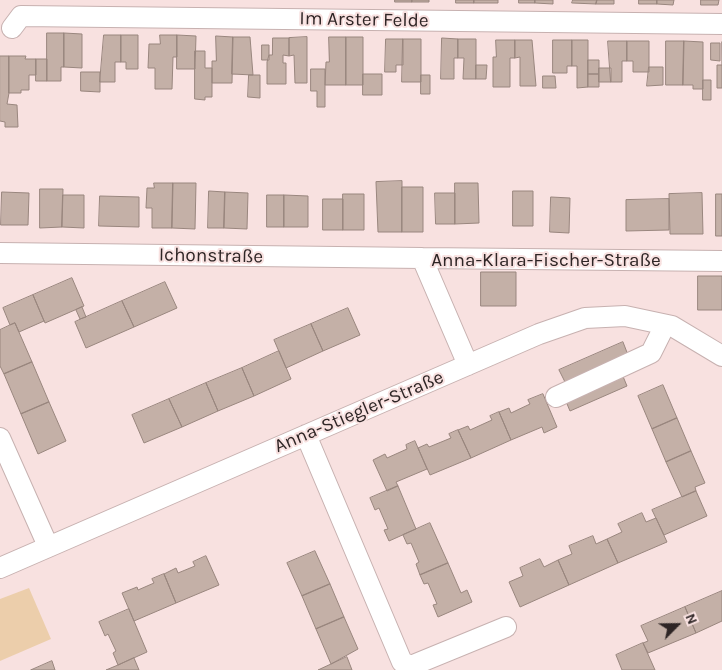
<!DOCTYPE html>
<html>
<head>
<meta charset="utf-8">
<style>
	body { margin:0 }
	#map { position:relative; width:722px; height:670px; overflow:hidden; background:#f8e1e0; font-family:Karla,sans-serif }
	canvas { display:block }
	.north { position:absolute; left:652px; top:600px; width:50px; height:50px; -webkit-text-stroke:4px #f8e1e0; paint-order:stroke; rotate:67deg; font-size:14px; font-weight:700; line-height:20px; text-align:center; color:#2e2525 }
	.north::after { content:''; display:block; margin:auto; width:18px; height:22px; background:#2e2525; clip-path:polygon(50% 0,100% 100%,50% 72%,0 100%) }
</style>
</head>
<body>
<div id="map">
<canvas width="722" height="670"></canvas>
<div class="north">N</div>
</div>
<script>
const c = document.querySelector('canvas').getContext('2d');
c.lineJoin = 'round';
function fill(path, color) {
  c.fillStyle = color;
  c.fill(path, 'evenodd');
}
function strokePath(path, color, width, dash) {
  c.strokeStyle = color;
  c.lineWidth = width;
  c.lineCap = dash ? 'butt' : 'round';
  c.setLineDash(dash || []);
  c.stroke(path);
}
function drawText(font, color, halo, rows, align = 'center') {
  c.font = font + ' Karla,sans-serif';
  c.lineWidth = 4;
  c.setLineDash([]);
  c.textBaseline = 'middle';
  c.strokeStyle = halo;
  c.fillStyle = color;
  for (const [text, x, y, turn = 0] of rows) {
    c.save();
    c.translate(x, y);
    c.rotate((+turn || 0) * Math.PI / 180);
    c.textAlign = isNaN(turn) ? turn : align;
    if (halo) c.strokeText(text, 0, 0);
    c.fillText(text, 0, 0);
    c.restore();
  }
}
fill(new Path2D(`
	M 29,588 L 51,639 L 0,661 L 0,599 Z`), '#ecceab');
const building = new Path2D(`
	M 395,0 L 412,0 L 412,2 L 395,2 Z
	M 412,0 L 429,0 L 429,2 L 412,2 Z
	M 456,0 L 474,0 L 474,3 L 456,3 Z
	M 474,0 L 498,0 L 498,3 L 474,3 Z
	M 519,0 L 535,0 L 535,3 L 519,3 Z
	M 535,0 L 553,0 L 553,4 L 535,3 Z
	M 573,0 L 597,0 L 596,4 L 572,3 Z
	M 597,0 L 614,0 L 614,4 L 596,4 Z
	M 639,0 L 657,0 L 657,4 L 639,4 Z
	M 657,0 L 674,0 L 673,5 L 657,4 Z
	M 701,0 L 719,0 L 718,5 L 701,5 Z
	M 47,33 L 64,33 L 64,67 L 61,67 L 61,81 L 47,81 Z
	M 64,33 L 82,34 L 82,68 L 64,67 Z
	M 104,35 L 121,35 L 121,62 L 115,62 L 115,82 L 100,82 Z
	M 121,35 L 138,35 L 138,69 L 126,69 L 126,62 L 121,62 Z
	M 160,35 L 177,35 L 177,57 L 173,57 L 172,89 L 155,89 L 155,68 L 148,68 L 149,44 L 160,44 Z
	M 177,35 L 196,36 L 195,69 L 177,69 Z
	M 216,36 L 233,37 L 232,83 L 212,83 L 212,61 L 216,61 Z
	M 233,37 L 250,37 L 253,75 L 232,74 Z
	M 307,37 L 307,83 L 295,83 L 294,55 L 289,56 L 289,38 Z
	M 329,37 L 346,37 L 346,85 L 325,85 L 326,62 L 329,62 Z
	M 346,37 L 363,37 L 363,85 L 346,85 Z
	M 273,38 L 289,38 L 289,56 L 283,55 L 283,63 L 286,63 L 286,84 L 267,84 L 267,62 L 269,55 L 272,55 Z
	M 442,38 L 458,39 L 458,58 L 454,58 L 454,79 L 441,79 Z
	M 386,39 L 403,39 L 403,65 L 396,65 L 396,72 L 385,72 Z
	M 403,39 L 421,39 L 421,82 L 402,82 Z
	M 458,39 L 476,39 L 476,79 L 463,79 L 464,58 L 458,58 Z
	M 496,40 L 515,40 L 515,58 L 510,58 L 510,87 L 493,87 L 493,57 L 496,57 Z
	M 515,40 L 532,40 L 536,86 L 520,86 L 520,57 L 515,58 Z
	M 553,40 L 572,40 L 572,66 L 567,66 L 567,73 L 553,73 Z
	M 572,40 L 588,40 L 588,87 L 577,88 L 577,66 L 572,66 Z
	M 608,41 L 627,41 L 627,61 L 622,61 L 622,82 L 611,82 Z
	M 627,41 L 649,41 L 649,72 L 633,72 L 633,61 L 627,61 Z
	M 666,41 L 684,41 L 683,85 L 666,85 Z
	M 684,41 L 703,42 L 703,89 L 693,89 L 693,85 L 683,85 Z
	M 722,42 L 722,88 L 717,88 L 717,65 L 722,65 Z
	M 711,43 L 720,43 L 720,61 L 711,60 Z
	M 262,45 L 269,45 L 269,60 L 262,60 Z
	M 195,51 L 205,51 L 205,68 L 212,68 L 212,97 L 205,97 L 205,100 L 195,99 Z
	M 0,56 L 9,56 L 9,93 L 7,104 L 17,105 L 18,127 L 5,127 L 5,122 L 0,121 Z
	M 9,56 L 26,56 L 25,59 L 36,59 L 36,75 L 29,75 L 29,90 L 21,90 L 21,93 L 9,93 Z
	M 36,59 L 47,59 L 47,81 L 36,81 Z
	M 588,60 L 599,60 L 599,74 L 588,74 Z
	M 476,65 L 487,65 L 486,79 L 476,79 Z
	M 649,67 L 663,67 L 663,85 L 647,86 Z
	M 599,68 L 611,68 L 611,82 L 599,82 Z
	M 311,69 L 325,69 L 325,107 L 317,107 L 317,91 L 311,91 Z
	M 81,72 L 100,72 L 100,92 L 81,91 Z
	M 363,74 L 382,74 L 382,95 L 363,95 Z
	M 588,74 L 599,74 L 599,87 L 588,87 Z
	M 249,75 L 260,75 L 260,98 L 248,97 Z
	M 421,75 L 430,75 L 430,94 L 421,94 Z
	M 543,76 L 555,76 L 556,88 L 543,88 Z
	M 703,80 L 711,80 L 711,100 L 703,100 Z
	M 402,181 L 402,232 L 378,232 L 376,182 Z
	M 154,183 L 173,183 L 172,228 L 152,228 L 152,208 L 146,208 L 147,188 L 154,188 Z
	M 173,183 L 196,183 L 195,229 L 172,228 Z
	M 455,183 L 478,183 L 479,223 L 455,224 Z
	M 402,187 L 423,187 L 423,232 L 402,232 Z
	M 40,189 L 63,189 L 62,227 L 40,228 Z
	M 209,191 L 225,192 L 224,228 L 208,228 Z
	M 513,191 L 533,191 L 533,226 L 513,226 Z
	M 2,192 L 29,193 L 28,225 L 1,225 Z
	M 225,192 L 248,193 L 247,229 L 224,228 Z
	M 435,193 L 455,193 L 455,224 L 436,224 Z
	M 702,193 L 703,234 L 670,234 L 669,194 Z
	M 343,194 L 364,194 L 364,230 L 343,230 Z
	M 716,194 L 722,194 L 722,236 L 716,236 Z
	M 63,195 L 84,195 L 84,228 L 62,227 Z
	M 267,195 L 284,195 L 284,227 L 267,227 Z
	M 284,195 L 308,196 L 308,227 L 284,227 Z
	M 100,196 L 139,197 L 139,227 L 99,226 Z
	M 551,197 L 570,198 L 569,233 L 550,232 Z
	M 323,199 L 343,199 L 343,230 L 323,230 Z
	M 669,199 L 669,230 L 626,231 L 626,200 Z
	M 481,272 L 516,272 L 516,306 L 481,306 Z
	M 698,276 L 722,276 L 722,310 L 698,310 Z
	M 72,278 L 84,306 L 45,323 L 33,295 Z
	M 165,282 L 177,308 L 134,327 L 122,301 Z
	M 33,295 L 44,321 L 19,332 L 15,323 L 10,325 L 3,308 Z
	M 122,301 L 134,327 L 86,348 L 75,322 Z
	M 82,307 L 86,317 L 80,319 L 76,310 Z
	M 348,308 L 360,335 L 323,351 L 311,324 Z
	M 15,323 L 32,362 L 4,374 L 0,366 L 0,330 Z
	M 311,324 L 323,351 L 286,368 L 274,340 Z
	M 623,342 L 628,355 L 565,382 L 559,370 Z
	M 279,351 L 291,379 L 254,396 L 242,368 Z
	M 32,362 L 49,402 L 21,414 L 4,374 Z
	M 242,368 L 254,396 L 218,411 L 206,383 Z
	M 622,374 L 627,386 L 570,411 L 565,399 Z
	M 206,383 L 218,411 L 182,427 L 169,399 Z
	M 663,385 L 677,418 L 652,429 L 638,396 Z
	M 543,394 L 557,427 L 544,433 L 542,427 L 511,440 L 499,412 L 509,408 L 511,413 L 530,404 L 528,400 Z
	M 169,399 L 182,427 L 144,443 L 132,415 Z
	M 49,402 L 66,441 L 38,454 L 21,414 Z
	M 499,412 L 511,440 L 471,458 L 458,430 L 468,426 L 470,430 L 492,420 L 490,416 Z
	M 677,418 L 691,451 L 666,462 L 652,429 Z
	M 458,430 L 471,458 L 430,475 L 418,448 L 427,444 L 429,447 L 451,438 L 449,434 Z
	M 415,441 L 427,469 L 396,482 L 398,486 L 387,491 L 373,460 L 385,454 L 387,458 L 407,449 L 406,445 Z
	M 691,451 L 705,483 L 695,487 L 696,491 L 682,497 L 666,462 Z
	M 398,486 L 416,529 L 389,541 L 384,530 L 388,529 L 379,508 L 375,510 L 370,498 Z
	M 696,491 L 707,516 L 664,535 L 652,510 Z
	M 642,513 L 646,522 L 656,518 L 667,542 L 618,563 L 607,539 L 622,532 L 618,524 Z
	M 430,523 L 448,563 L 420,575 L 416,564 L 419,562 L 411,543 L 407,544 L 403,535 Z
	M 593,536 L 596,544 L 607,539 L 618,563 L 569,585 L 558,560 L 572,554 L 569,546 Z
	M 315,551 L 330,584 L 302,596 L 287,563 Z
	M 206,556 L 219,585 L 176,603 L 164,574 L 176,568 L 178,573 L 195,566 L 193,562 Z
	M 540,559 L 544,567 L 558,560 L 569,585 L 520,607 L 509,582 L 523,576 L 520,568 Z
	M 448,563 L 461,593 L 467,590 L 472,602 L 438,617 L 433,605 L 437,604 L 428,583 L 424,584 L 420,575 Z
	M 164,574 L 176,603 L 134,621 L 122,593 L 137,587 L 138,590 L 154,583 L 152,579 Z
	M 330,584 L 344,617 L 316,629 L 302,596 Z
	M 722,591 L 722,621 L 696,633 L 685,607 Z
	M 685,607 L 696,633 L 648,653 L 643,643 L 648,641 L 641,626 Z
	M 129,609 L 147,652 L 118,665 L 113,653 L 116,651 L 108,634 L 105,636 L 99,622 Z
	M 344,617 L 358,649 L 331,664 L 316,629 Z
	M 643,643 L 655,670 L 622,670 L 616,655 Z
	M 347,657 L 352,670 L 318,670 L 331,664 Z
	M 134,658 L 139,670 L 106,670 L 118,665 Z
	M 52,661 L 55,670 L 31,670 Z`);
fill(building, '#c4b0a7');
strokePath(building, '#99867e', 1);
const minor = new Path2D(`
	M 12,28 L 21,16 L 722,24
	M 0,253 L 422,258
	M 468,365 L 422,258 L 722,261
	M 556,397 L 651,353 L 665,325
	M 306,435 L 402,662 L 411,666 L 506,627
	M 0,438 L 48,546
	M 0,568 L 539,334 L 585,318 L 625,316 L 672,326 L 722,356`);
strokePath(minor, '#c7b1b0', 22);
strokePath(minor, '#fff', 20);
drawText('19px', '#2e2525', '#f8e1e0', [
	["Im Arster Felde",364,20,1],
	["Ichonstraße",211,256,1],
	["Anna-Klara-Fischer-Straße",546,261],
	["Anna-Stiegler-Straße",359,412,-23]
]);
</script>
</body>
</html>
